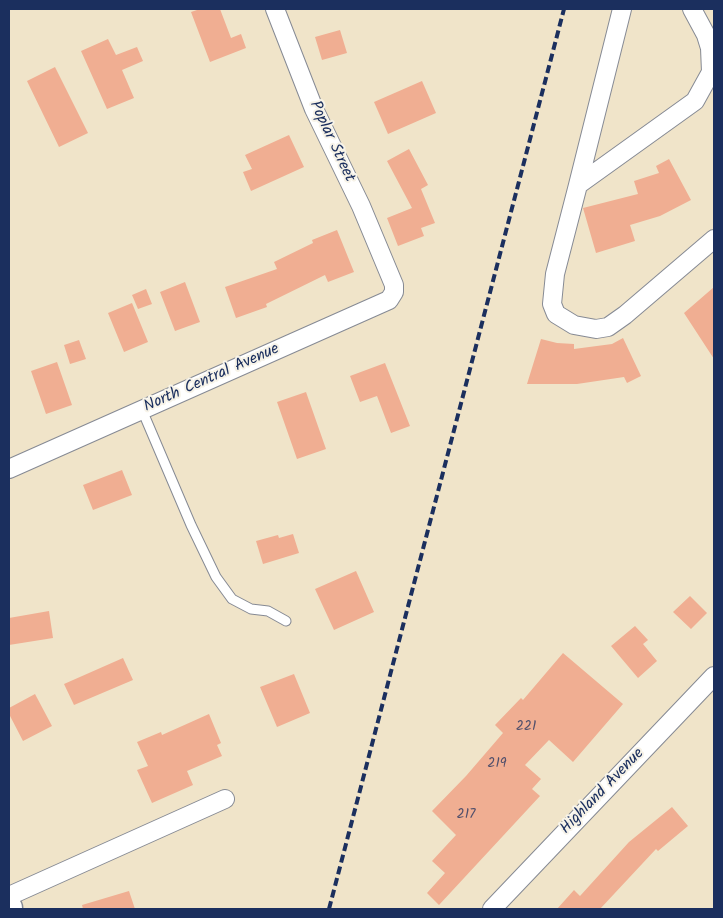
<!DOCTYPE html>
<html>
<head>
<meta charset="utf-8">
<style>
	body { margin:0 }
	#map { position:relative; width:723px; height:918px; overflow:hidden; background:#f0e4c9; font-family:Kalam,sans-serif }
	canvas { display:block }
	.frame { position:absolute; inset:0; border:10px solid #1b2f5e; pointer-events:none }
</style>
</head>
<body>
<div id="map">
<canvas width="723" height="918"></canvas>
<div class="frame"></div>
</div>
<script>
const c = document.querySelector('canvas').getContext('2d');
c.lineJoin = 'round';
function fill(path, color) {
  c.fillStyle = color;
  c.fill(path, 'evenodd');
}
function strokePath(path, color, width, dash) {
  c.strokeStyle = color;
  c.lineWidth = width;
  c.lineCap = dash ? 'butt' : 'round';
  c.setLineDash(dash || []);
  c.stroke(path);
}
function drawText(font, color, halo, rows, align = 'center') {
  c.font = font + ' Kalam,sans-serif';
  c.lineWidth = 4;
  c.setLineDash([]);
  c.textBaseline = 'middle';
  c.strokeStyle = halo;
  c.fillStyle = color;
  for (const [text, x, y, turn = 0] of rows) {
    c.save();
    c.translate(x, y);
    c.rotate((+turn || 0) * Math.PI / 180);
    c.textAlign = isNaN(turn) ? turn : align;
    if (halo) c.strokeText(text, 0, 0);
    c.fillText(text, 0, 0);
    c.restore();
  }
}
fill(new Path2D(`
	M 200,9 L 220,9 L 231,38 L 241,34 L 246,48 L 210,62 L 191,12 Z
	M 340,30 L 347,53 L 322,60 L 315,37 Z
	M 108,39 L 116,55 L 137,47 L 143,61 L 122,70 L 134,98 L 107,109 L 81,51 Z
	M 55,67 L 88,133 L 59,147 L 27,81 Z
	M 422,81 L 436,113 L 388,134 L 374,102 Z
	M 289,135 L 304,167 L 251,191 L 243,172 L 252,169 L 245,155 Z
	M 409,149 L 428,185 L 421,189 L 435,223 L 421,228 L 424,236 L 398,246 L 387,218 L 412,208 L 387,161 Z
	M 669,159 L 691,200 L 660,216 L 630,225 L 635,241 L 596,253 L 583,208 L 638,194 L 634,181 L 659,173 L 656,166 Z
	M 337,230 L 354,272 L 328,282 L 325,275 L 266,304 L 267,307 L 236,318 L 225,287 L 277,269 L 274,262 L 313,243 L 312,240 Z
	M 185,282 L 200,322 L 175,331 L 160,292 Z
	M 714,287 L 714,359 L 684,313 Z
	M 146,289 L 152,304 L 138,309 L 132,295 Z
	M 132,303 L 148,342 L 124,352 L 108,313 Z
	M 623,338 L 641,376 L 627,383 L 624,377 L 577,384 L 527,384 L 541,339 L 557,343 L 574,344 L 574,349 L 612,344 Z
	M 79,340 L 86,359 L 70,364 L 64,345 Z
	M 57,362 L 72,405 L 46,414 L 31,371 Z
	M 385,363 L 410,426 L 391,433 L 377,396 L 360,402 L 350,376 Z
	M 306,392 L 326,449 L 297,459 L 277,402 Z
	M 122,470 L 132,495 L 93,510 L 83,485 Z
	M 293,534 L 299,553 L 263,564 L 256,541 L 278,535 L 279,538 Z
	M 356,571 L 374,612 L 334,630 L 315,589 Z
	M 690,596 L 707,613 L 691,629 L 673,612 Z
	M 49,611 L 53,638 L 9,645 L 9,618 Z
	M 635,626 L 648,640 L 643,644 L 657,661 L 638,678 L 611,646 Z
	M 563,653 L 623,704 L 573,762 L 549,740 L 525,765 L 541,779 L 532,789 L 540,796 L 439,905 L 427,893 L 445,873 L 432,861 L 456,835 L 432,811 L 466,776 L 503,733 L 495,725 L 521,698 L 523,700 Z
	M 123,658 L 133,680 L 74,705 L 64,684 Z
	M 294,674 L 310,713 L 277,727 L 260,687 Z
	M 35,694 L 52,726 L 23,741 L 9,714 L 9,708 Z
	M 209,714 L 221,743 L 217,745 L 222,756 L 187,771 L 193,785 L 152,803 L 137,770 L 148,766 L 137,742 L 161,732 L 162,735 Z
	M 672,807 L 688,826 L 658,851 L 656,849 L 600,909 L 557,909 L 574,890 L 580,896 L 629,842 Z
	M 129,891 L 135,909 L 83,909 L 82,905 Z`), '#f0ae92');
const lane = new Path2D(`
	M 142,410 L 191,525 L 216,577 L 232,599 L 251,609 L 268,611 L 286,621`);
const street = new Path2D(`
	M 692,9 L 706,35 L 710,48 L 711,72 L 695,101 L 578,185 L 555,274 L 552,304 L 556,314 L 574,325 L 596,329 L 608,327 L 625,315 L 714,239
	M 578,185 L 622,9
	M 9,469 L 389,300 L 394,292 L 394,285 L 361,206 L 314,109 L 275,9
	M 9,896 L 225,799
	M 492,909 L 714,676`);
const primary = new Path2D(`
	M 9,908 L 9,909`);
strokePath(lane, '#868a94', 11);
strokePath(street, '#868a94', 20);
strokePath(primary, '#868a94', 29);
strokePath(lane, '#fff', 9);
strokePath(street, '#fff', 18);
strokePath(primary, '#fff', 26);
strokePath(new Path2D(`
	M 329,909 L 564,9`), '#1b2f5e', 4, [8, 4]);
drawText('14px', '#504f6b', null, [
	["221",526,728],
	["219",497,765],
	["217",466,816]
]);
drawText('16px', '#1b2f5e', '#f7f3e8', [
	["Poplar Street",331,142,65],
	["North Central Avenue",212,379,-24],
	["Highland Avenue",603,792,-46]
]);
</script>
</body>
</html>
